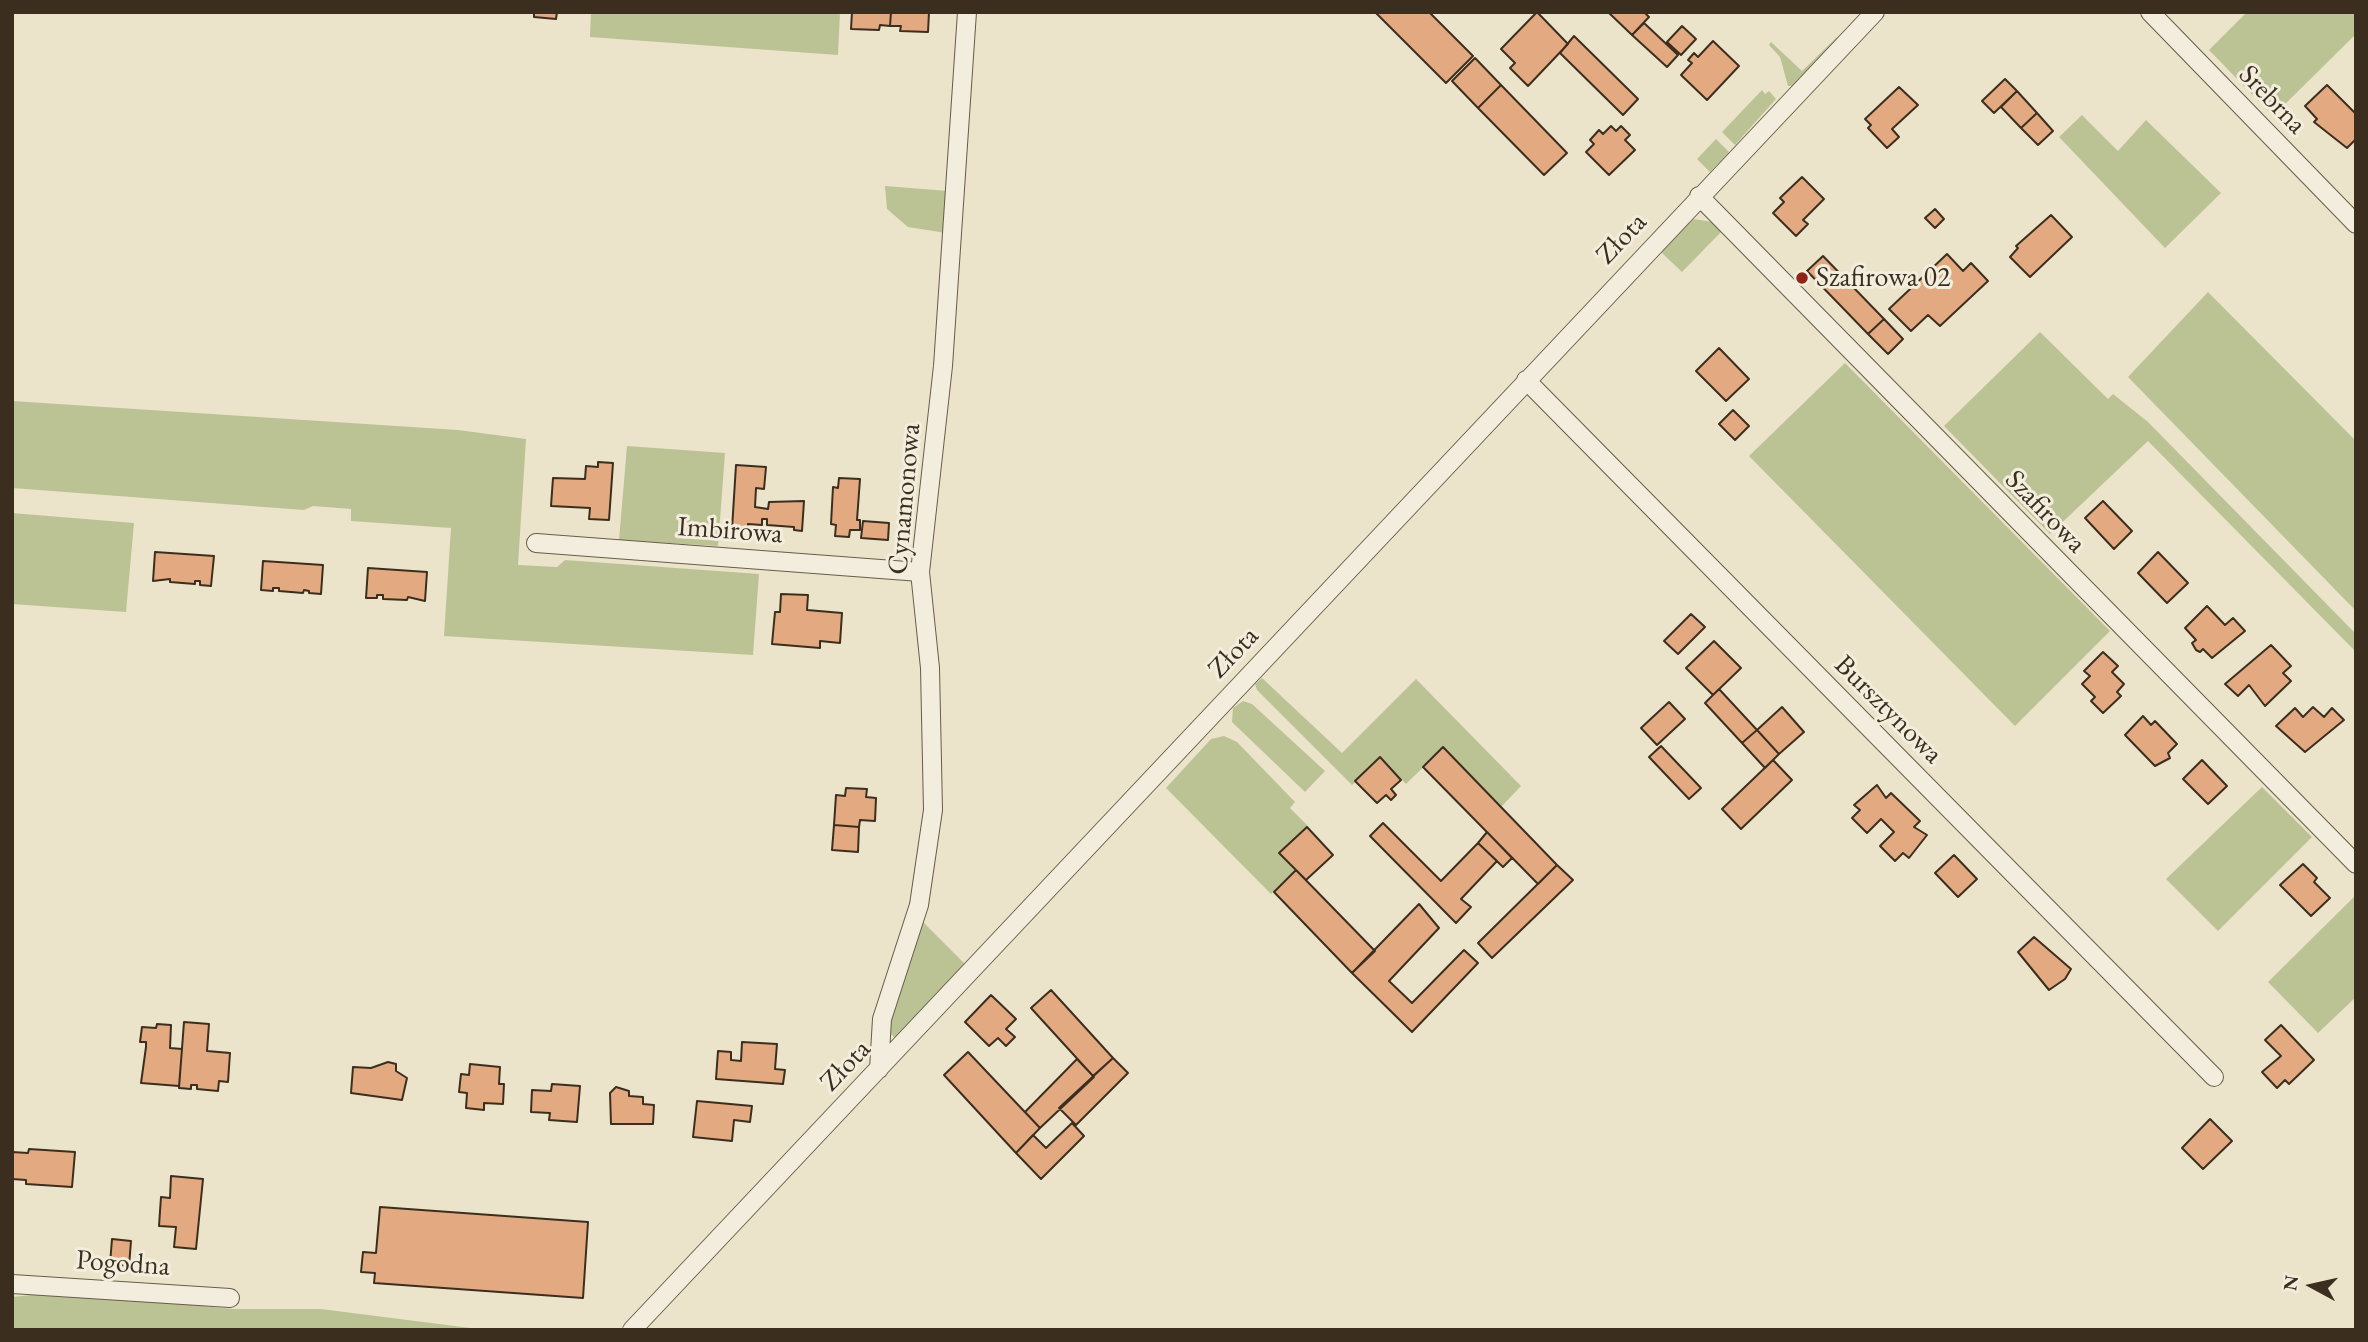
<!DOCTYPE html>
<html>
<head>
<meta charset="utf-8">
<style>
	body { margin:0 }
	#map { position:relative; width:2368px; height:1342px; overflow:hidden; background:#ebe4ca; font-family:"EB Garamond",serif }
	canvas { display:block }
	.frame { position:absolute; inset:0; border:14px solid #3c2e1e; pointer-events:none }
	.north { position:absolute; left:2277px; top:1251px; width:70px; height:70px; -webkit-text-stroke:5px #f2eddd; paint-order:stroke; rotate:278deg; font-size:19px; font-weight:700; line-height:28px; text-align:center; color:#3c2e1e }
	.north::after { content:''; display:block; margin:auto; width:24px; height:32px; background:#3c2e1e; clip-path:polygon(50% 0,100% 100%,50% 72%,0 100%) }
</style>
</head>
<body>
<div id="map">
<canvas width="2368" height="1342"></canvas>
<div class="frame"></div>
<div class="north">N</div>
</div>
<script>
const c = document.querySelector('canvas').getContext('2d');
c.lineJoin = 'round';
function fill(path, color) {
  c.fillStyle = color;
  c.fill(path, 'evenodd');
}
function strokePath(path, color, width, dash) {
  c.strokeStyle = color;
  c.lineWidth = width;
  c.lineCap = dash ? 'butt' : 'round';
  c.setLineDash(dash || []);
  c.stroke(path);
}
function drawText(font, color, halo, rows, align = 'center') {
  c.font = font + ' "EB Garamond",serif';
  c.lineWidth = 6;
  c.setLineDash([]);
  c.textBaseline = 'middle';
  c.strokeStyle = halo;
  c.fillStyle = color;
  for (const [text, x, y, turn = 0] of rows) {
    c.save();
    c.translate(x, y);
    c.rotate((+turn || 0) * Math.PI / 180);
    c.textAlign = isNaN(turn) ? turn : align;
    if (halo) c.strokeText(text, 0, 0);
    c.fillText(text, 0, 0);
    c.restore();
  }
}
fill(new Path2D(`
	M 591,12 L 840,12 L 838,55 L 590,37 Z
	M 2247,12 L 2356,12 L 2356,34 L 2273,116 L 2209,50 Z
	M 1837,37 L 1836,44 L 1796,86 L 1788,86 L 1780,57 L 1769,45 L 1771,42 L 1802,71 Z
	M 1762,90 L 1765,94 L 1769,91 L 1776,99 L 1735,145 L 1722,132 Z
	M 2082,115 L 2118,151 L 2146,120 L 2221,193 L 2165,248 L 2059,137 Z
	M 1716,139 L 1729,152 L 1710,172 L 1697,159 Z
	M 885,186 L 948,191 L 946,233 L 908,227 L 887,209 Z
	M 1694,219 L 1713,222 L 1722,231 L 1682,272 L 1661,252 L 1669,240 Z
	M 2208,292 L 2356,441 L 2356,611 L 2128,377 Z
	M 2040,332 L 2108,399 L 2113,394 L 2148,422 L 2356,634 L 2356,652 L 2148,441 L 2050,534 L 1944,426 Z
	M 1845,363 L 2110,631 L 2015,726 L 1749,456 Z
	M 12,401 L 458,430 L 526,439 L 518,565 L 557,567 L 565,560 L 759,574 L 753,655 L 444,636 L 451,528 L 351,521 L 351,509 L 313,506 L 304,510 L 12,488 Z
	M 627,446 L 725,453 L 718,546 L 619,540 Z
	M 12,513 L 134,523 L 126,612 L 12,604 Z
	M 1262,678 L 1342,753 L 1416,679 L 1521,786 L 1501,807 L 1443,748 L 1406,784 L 1380,758 L 1352,785 L 1257,690 L 1255,684 Z
	M 1243,701 L 1252,704 L 1325,771 L 1305,792 L 1232,722 L 1233,708 Z
	M 1224,736 L 1237,742 L 1295,802 L 1290,808 L 1308,826 L 1279,853 L 1296,870 L 1271,894 L 1166,788 L 1211,739 Z
	M 2262,787 L 2312,837 L 2218,931 L 2166,879 Z
	M 2356,895 L 2356,997 L 2318,1033 L 2268,982 Z
	M 919,918 L 965,964 L 895,1038 L 889,1032 L 889,1010 Z
	M 61,1292 L 233,1309 L 321,1309 L 486,1330 L 12,1330 L 12,1297 Z`), '#bbc395');
const building = new Path2D(`
	M 534,12 L 557,12 L 556,19 L 534,17 Z
	M 852,12 L 891,12 L 890,26 L 880,25 L 879,30 L 851,29 Z
	M 891,12 L 929,12 L 928,32 L 900,31 L 901,26 L 890,26 Z
	M 1375,12 L 1429,12 L 1473,56 L 1446,83 Z
	M 1537,12 L 1568,44 L 1528,86 L 1510,68 L 1515,63 L 1501,49 Z
	M 1608,12 L 1644,12 L 1649,17 L 1632,35 Z
	M 1644,23 L 1678,55 L 1667,67 L 1632,35 Z
	M 1682,26 L 1696,39 L 1681,55 L 1667,42 Z
	M 1574,36 L 1638,99 L 1623,115 L 1560,53 Z
	M 1713,41 L 1739,66 L 1707,100 L 1681,75 L 1692,63 L 1688,60 L 1694,53 L 1698,57 Z
	M 1475,58 L 1501,85 L 1478,108 L 1452,81 Z
	M 2005,79 L 2017,91 L 1994,113 L 1982,101 Z
	M 1501,85 L 1567,153 L 1544,175 L 1478,108 Z
	M 2327,85 L 2356,114 L 2356,139 L 2347,148 L 2314,122 L 2317,119 L 2305,106 Z
	M 1899,87 L 1918,105 L 1892,129 L 1899,137 L 1887,148 L 1868,128 L 1871,125 L 1865,119 Z
	M 2017,91 L 2037,113 L 2021,128 L 2001,107 Z
	M 2037,113 L 2053,131 L 2038,145 L 2021,128 Z
	M 1611,126 L 1616,131 L 1621,126 L 1630,135 L 1625,140 L 1635,150 L 1609,175 L 1586,152 L 1594,144 L 1590,140 L 1599,130 L 1603,134 Z
	M 1802,177 L 1824,199 L 1803,220 L 1808,224 L 1796,236 L 1773,213 L 1784,202 L 1780,198 Z
	M 1935,209 L 1944,219 L 1935,228 L 1925,218 Z
	M 2051,215 L 2072,237 L 2030,277 L 2010,257 L 2018,248 L 2016,246 Z
	M 1947,254 L 1963,271 L 1971,263 L 1988,281 L 1940,326 L 1928,315 L 1911,331 L 1889,309 Z
	M 1823,256 L 1884,319 L 1868,334 L 1807,271 Z
	M 1884,319 L 1903,339 L 1888,354 L 1868,334 Z
	M 1719,348 L 1749,379 L 1726,401 L 1696,371 Z
	M 1733,410 L 1749,426 L 1735,440 L 1719,424 Z
	M 598,462 L 613,463 L 609,520 L 589,519 L 590,508 L 551,506 L 553,478 L 585,479 L 586,466 L 598,467 Z
	M 736,465 L 766,467 L 764,489 L 756,488 L 755,507 L 768,509 L 769,502 L 804,501 L 802,531 L 794,530 L 794,527 L 767,525 L 767,519 L 762,519 L 762,525 L 748,524 L 747,530 L 732,529 Z
	M 839,478 L 860,479 L 857,520 L 860,520 L 860,530 L 850,530 L 849,537 L 835,536 L 836,525 L 831,524 L 833,487 L 838,488 Z
	M 2103,501 L 2132,531 L 2114,549 L 2085,518 Z
	M 863,521 L 889,523 L 888,540 L 861,538 Z
	M 155,552 L 214,556 L 211,586 L 200,585 L 200,581 L 195,581 L 195,584 L 170,582 L 170,579 L 153,581 Z
	M 2158,552 L 2188,583 L 2167,603 L 2138,573 Z
	M 263,561 L 323,565 L 321,594 L 309,593 L 309,591 L 304,590 L 303,593 L 279,591 L 279,588 L 273,588 L 273,591 L 261,590 Z
	M 368,568 L 427,572 L 425,601 L 408,597 L 407,600 L 383,599 L 383,595 L 377,595 L 377,598 L 366,598 Z
	M 781,594 L 808,595 L 807,610 L 842,613 L 840,643 L 820,641 L 820,648 L 772,644 L 775,612 L 780,612 Z
	M 2207,606 L 2225,625 L 2233,618 L 2245,631 L 2212,658 L 2203,649 L 2200,652 L 2196,650 L 2192,643 L 2196,640 L 2185,628 Z
	M 1691,614 L 1705,627 L 1678,654 L 1664,641 Z
	M 1714,641 L 1741,668 L 1713,695 L 1686,668 Z
	M 2271,645 L 2291,666 L 2283,673 L 2291,681 L 2265,706 L 2249,685 L 2238,696 L 2225,684 Z
	M 2103,652 L 2118,666 L 2112,672 L 2124,684 L 2117,692 L 2121,696 L 2103,713 L 2091,701 L 2095,697 L 2082,684 L 2090,676 L 2084,671 Z
	M 1719,689 L 1757,730 L 1742,743 L 1705,703 Z
	M 1669,702 L 1685,719 L 1657,745 L 1641,728 Z
	M 1782,707 L 1804,732 L 1779,754 L 1757,730 Z
	M 2313,707 L 2324,717 L 2332,708 L 2344,720 L 2305,752 L 2276,726 L 2295,708 L 2303,717 Z
	M 2143,716 L 2151,725 L 2155,721 L 2177,744 L 2168,753 L 2170,758 L 2155,766 L 2125,735 Z
	M 1757,730 L 1779,754 L 1765,768 L 1742,743 Z
	M 1661,746 L 1701,788 L 1689,799 L 1649,757 Z
	M 1443,747 L 1557,865 L 1538,884 L 1423,767 Z
	M 1380,757 L 1401,780 L 1391,789 L 1396,795 L 1391,800 L 1386,795 L 1377,803 L 1355,781 Z
	M 1773,760 L 1792,780 L 1741,829 L 1722,809 Z
	M 2202,760 L 2227,786 L 2208,804 L 2183,779 Z
	M 1877,785 L 1886,798 L 1891,793 L 1920,821 L 1914,827 L 1927,835 L 1909,858 L 1903,853 L 1895,861 L 1880,846 L 1894,832 L 1881,819 L 1867,833 L 1852,818 L 1860,810 L 1854,805 Z
	M 846,788 L 867,789 L 866,797 L 876,798 L 875,821 L 860,820 L 859,827 L 834,825 L 836,795 L 845,796 Z
	M 1383,823 L 1441,881 L 1478,843 L 1497,861 L 1461,899 L 1471,907 L 1456,923 L 1370,836 Z
	M 834,825 L 859,827 L 858,852 L 832,850 Z
	M 1307,827 L 1333,855 L 1306,880 L 1279,853 Z
	M 1487,832 L 1512,858 L 1503,867 L 1478,843 Z
	M 1954,855 L 1977,879 L 1958,897 L 1935,873 Z
	M 2303,864 L 2317,878 L 2314,882 L 2330,898 L 2311,916 L 2280,885 Z
	M 1557,865 L 1573,880 L 1492,958 L 1478,943 Z
	M 1296,870 L 1375,951 L 1352,973 L 1274,892 Z
	M 1419,904 L 1439,928 L 1389,981 L 1412,1003 L 1464,950 L 1478,963 L 1412,1032 L 1352,973 Z
	M 2034,937 L 2071,969 L 2065,979 L 2049,990 L 2018,952 Z
	M 1051,990 L 1113,1058 L 1093,1076 L 1031,1008 Z
	M 991,995 L 1016,1019 L 1006,1029 L 1015,1037 L 1006,1046 L 998,1038 L 989,1046 L 965,1022 Z
	M 184,1022 L 209,1024 L 207,1051 L 230,1053 L 228,1082 L 219,1081 L 218,1091 L 197,1089 L 197,1085 L 191,1085 L 191,1089 L 179,1088 Z
	M 157,1024 L 171,1025 L 170,1048 L 182,1049 L 179,1086 L 141,1083 L 146,1047 L 146,1042 L 140,1042 L 142,1027 L 156,1028 Z
	M 2281,1025 L 2314,1060 L 2289,1084 L 2285,1080 L 2277,1088 L 2262,1072 L 2281,1056 L 2265,1040 Z
	M 742,1042 L 777,1044 L 775,1069 L 785,1070 L 783,1084 L 716,1079 L 718,1051 L 731,1052 L 731,1060 L 741,1061 Z
	M 968,1052 L 1040,1128 L 1016,1153 L 944,1075 Z
	M 1113,1058 L 1128,1073 L 1076,1125 L 1059,1108 Z
	M 1077,1059 L 1094,1077 L 1040,1128 L 1025,1112 Z
	M 388,1062 L 396,1064 L 396,1071 L 407,1078 L 402,1100 L 351,1093 L 353,1067 L 371,1068 Z
	M 470,1064 L 500,1067 L 499,1084 L 504,1084 L 503,1104 L 484,1103 L 484,1110 L 466,1108 L 467,1093 L 459,1092 L 461,1074 L 469,1075 Z
	M 552,1084 L 580,1086 L 577,1122 L 549,1120 L 550,1113 L 531,1112 L 532,1090 L 551,1091 Z
	M 616,1087 L 629,1091 L 629,1096 L 643,1097 L 643,1104 L 654,1105 L 653,1124 L 611,1124 L 610,1093 Z
	M 697,1101 L 752,1106 L 750,1122 L 734,1120 L 732,1141 L 693,1137 Z
	M 2210,1119 L 2232,1141 L 2203,1169 L 2182,1148 Z
	M 1072,1123 L 1084,1136 L 1041,1179 L 1016,1153 L 1033,1135 L 1046,1148 Z
	M 29,1149 L 75,1152 L 72,1187 L 26,1184 L 26,1180 L 12,1179 L 12,1152 L 28,1153 Z
	M 171,1176 L 203,1179 L 196,1249 L 174,1247 L 176,1227 L 159,1226 L 161,1197 L 170,1198 Z
	M 380,1207 L 588,1222 L 583,1298 L 374,1283 L 375,1273 L 361,1272 L 363,1252 L 376,1253 Z
	M 112,1239 L 131,1241 L 129,1266 L 110,1264 Z`);
fill(building, '#e3aa82');
strokePath(building, '#3c2e1e', 2);
const minor = new Path2D(`
	M 2150,12 L 2356,224
	M 1699,196 L 2356,864
	M 1526,380 L 2214,1077
	M 536,543 L 920,572
	M 879,1069 L 882,1019 L 919,905 L 933,810 L 930,668 L 920,572 L 943,366 L 967,12
	M 12,1284 L 230,1298
	M 632,1330 L 1875,12`);
strokePath(minor, '#685c49', 20);
strokePath(minor, '#f2eddd', 18);
for (const [x, y, r, color] of [
	[1802,278,7,"#8f2418"]
]) {
  const dot = new Path2D();
  dot.arc(x, y, r, 0, 2 * Math.PI);
  c.fillStyle = color;
  c.fill(dot);
  strokePath(dot, '#f2eddd', 2.5);
}
drawText('28px', '#3c2e1e', '#f2eddd', [
	["Srebrna",2272,100,46],
	["Złota",1622,239,-47],
	["Cynamonowa",905,499,-85],
	["Szafirowa",2045,512,46],
	["Imbirowa",730,531,4],
	["Złota",1234,653,-47],
	["Bursztynowa",1888,710,45],
	["Złota",846,1066,-47],
	["Pogodna",123,1264,4]
]);
drawText('28px', '#3c2e1e', '#f2eddd', [
	["Szafirowa 02",1816,278]
], 'left');
</script>
</body>
</html>
